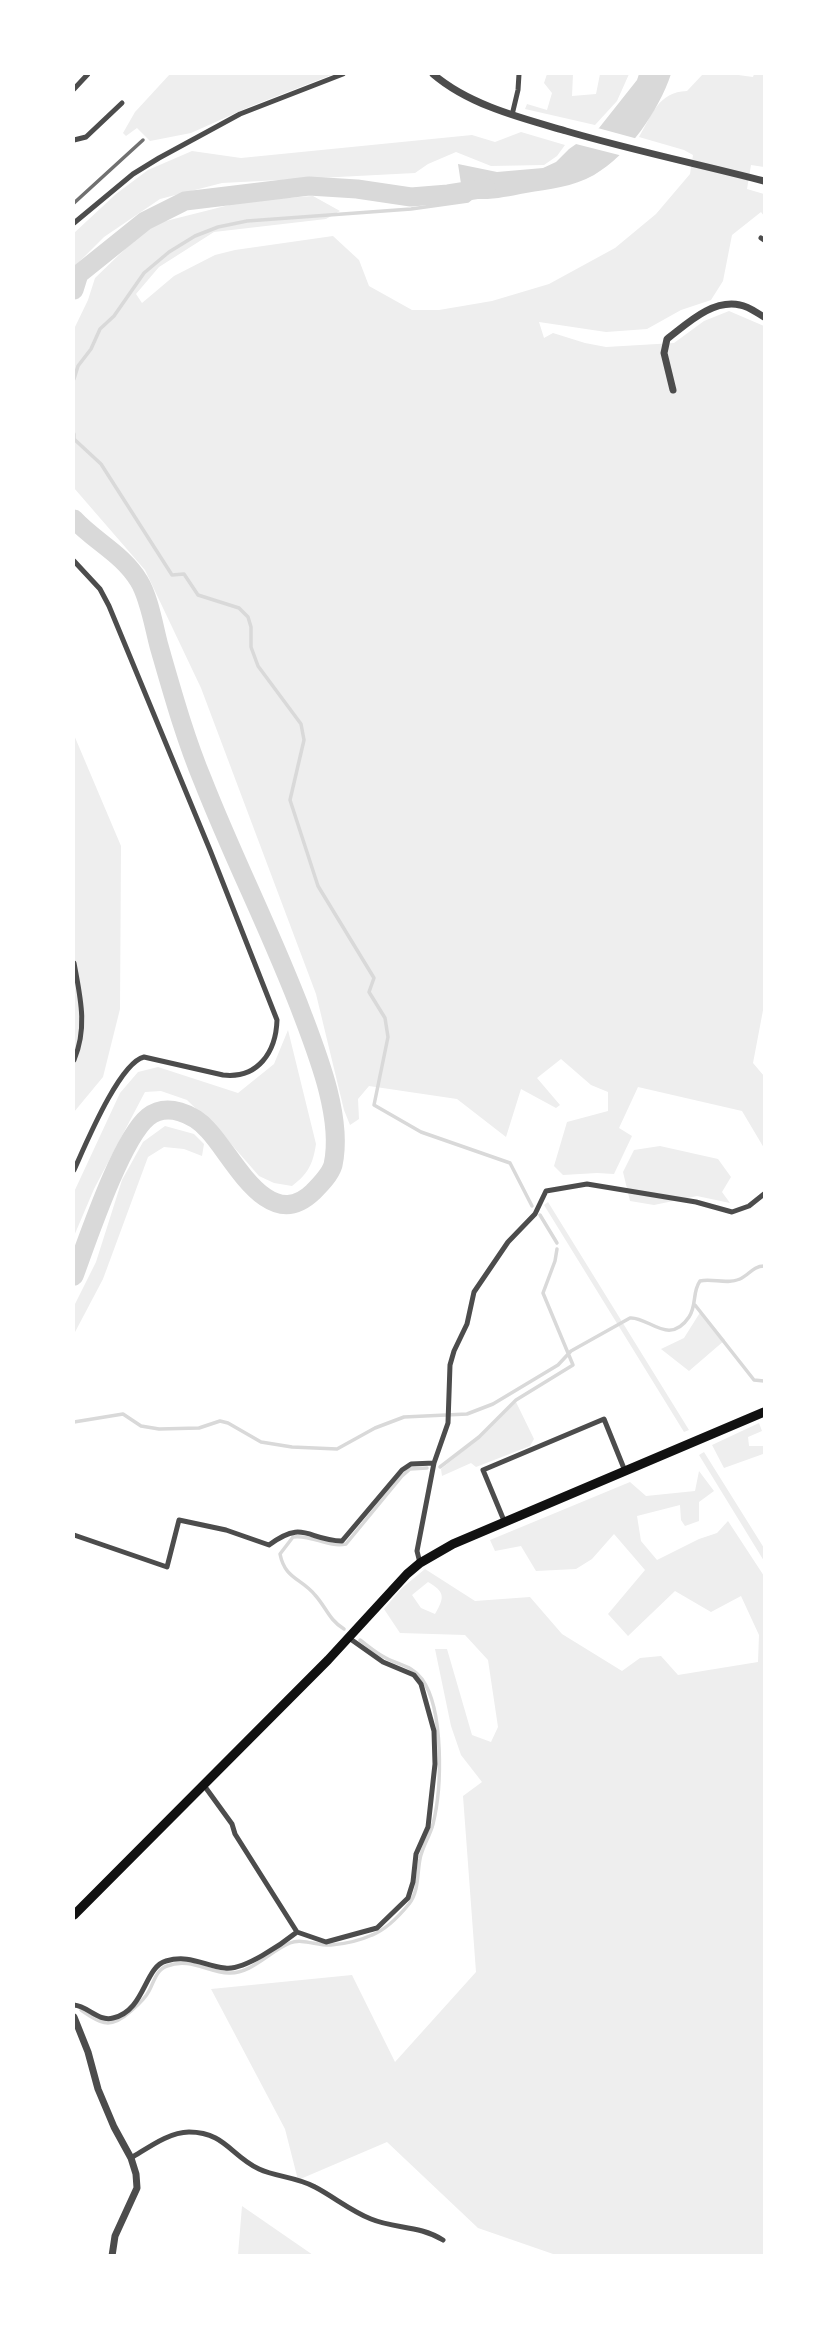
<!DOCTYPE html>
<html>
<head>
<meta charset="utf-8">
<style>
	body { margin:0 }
	#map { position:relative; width:838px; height:2329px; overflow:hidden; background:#fff; font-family:"Open Sans",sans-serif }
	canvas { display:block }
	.frame { position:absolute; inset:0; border:75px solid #fff; pointer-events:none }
</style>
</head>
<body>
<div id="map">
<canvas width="838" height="2329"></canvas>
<div class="frame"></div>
</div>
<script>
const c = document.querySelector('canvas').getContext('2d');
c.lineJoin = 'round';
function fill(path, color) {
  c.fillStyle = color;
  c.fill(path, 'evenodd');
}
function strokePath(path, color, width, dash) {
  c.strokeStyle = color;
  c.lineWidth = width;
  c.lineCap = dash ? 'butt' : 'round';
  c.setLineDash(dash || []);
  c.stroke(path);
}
fill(new Path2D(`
	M 170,74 L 334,74 L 249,107 L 191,133 L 150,141 L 137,128 L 126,136 L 123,133 L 135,112 Z
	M 547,74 L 573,74 L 572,96 L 596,94 L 600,74 L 629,74 L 617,101 L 595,125 L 525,109 L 527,104 L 547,110 L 552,93 L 544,83 Z
	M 703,74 L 731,74 L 753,77 L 754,74 L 764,74 L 764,167 L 751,165 L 747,189 L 764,194 L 764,216 L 761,212 L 732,235 L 723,281 L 711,300 L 681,310 L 647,329 L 606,332 L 539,322 L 544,338 L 553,333 L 585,343 L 606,347 L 674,343 L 704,321 L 729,311 L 764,326 L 764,1005 L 753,1063 L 764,1076 L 764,1148 L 742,1111 L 638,1087 L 619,1128 L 632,1136 L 614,1174 L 597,1173 L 563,1175 L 554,1166 L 567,1122 L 608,1111 L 608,1092 L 591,1085 L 561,1059 L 537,1078 L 560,1105 L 556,1108 L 521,1089 L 506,1137 L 457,1099 L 369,1086 L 358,1099 L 359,1119 L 350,1125 L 344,1110 L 316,994 L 201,688 L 145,570 L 74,488 L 74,329 L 88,300 L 95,278 L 150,225 L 245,201 L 313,196 L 340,211 L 326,219 L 214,232 L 159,267 L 136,294 L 142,303 L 174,276 L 215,255 L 235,250 L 333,236 L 359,260 L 369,286 L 412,310 L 439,310 L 492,301 L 549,284 L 615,248 L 656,214 L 690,174 L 693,155 L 684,150 L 639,137 C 652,115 658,92 687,91 Z
	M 521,132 L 565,145 L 557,156 L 544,165 L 491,166 L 456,152 L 428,164 L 415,173 L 222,183 L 160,199 L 104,237 L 74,267 L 74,233 L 116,194 L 148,170 L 192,151 L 241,158 L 472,135 L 495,142 Z
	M 74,735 L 121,846 L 120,1009 L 103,1077 L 74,1112 Z
	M 288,1030 L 316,1144 C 313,1164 308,1174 292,1186 L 274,1183 L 259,1176 L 225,1137 L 187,1100 L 161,1091 L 145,1092 L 94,1189 L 74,1236 L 74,1192 L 120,1093 L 138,1072 L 158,1067 L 238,1093 L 274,1064 Z
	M 165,1126 L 194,1134 L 204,1144 L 202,1156 L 184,1149 L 164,1147 L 148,1157 L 103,1279 L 74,1334 L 74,1306 L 96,1262 L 122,1180 L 143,1142 Z
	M 660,1146 L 718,1159 L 731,1177 L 722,1192 L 730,1203 L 697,1196 L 654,1205 L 630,1201 L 623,1172 L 634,1150 Z
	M 548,1202 L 689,1430 L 684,1432 L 544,1205 Z
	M 701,1311 L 725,1340 L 689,1371 L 661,1349 L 684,1338 Z
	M 516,1402 L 534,1439 L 530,1446 L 476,1467 L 471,1463 L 442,1476 L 441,1469 L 479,1438 Z
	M 759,1423 L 762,1431 L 748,1437 L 749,1446 L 763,1446 L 763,1454 L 724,1468 L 712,1445 Z
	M 704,1452 L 764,1548 L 764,1561 L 699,1455 Z
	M 699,1471 L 714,1491 L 699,1502 L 699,1521 L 685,1526 L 681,1520 L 680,1505 L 637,1516 L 641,1541 L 657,1560 L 699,1539 L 717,1533 L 728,1521 L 764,1576 L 764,2255 L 556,2255 L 478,2228 L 387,2142 L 298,2180 L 285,2129 L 211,1989 L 352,1975 L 395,2062 L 476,1972 L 463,1796 L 482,1782 L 461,1755 L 451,1726 L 435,1649 L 447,1649 L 472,1735 L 491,1742 L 498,1727 L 488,1660 L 465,1635 L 400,1633 L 384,1609 L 402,1588 L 425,1569 L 475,1601 L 530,1597 L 562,1634 L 622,1671 L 640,1658 L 661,1656 L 678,1675 L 758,1662 L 759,1635 L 741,1596 L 711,1612 L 675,1591 L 628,1636 L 608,1614 L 645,1570 L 614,1534 L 592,1559 L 576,1569 L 536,1571 L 521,1546 L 495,1551 L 490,1540 L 630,1482 L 646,1496 L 695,1491 ZM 428,1582 C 445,1592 445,1597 435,1614 L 421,1608 L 412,1595 Z
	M 242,2206 L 313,2255 L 238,2255 Z`), '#eee');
fill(new Path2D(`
	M 639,74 L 671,74 C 658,112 629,154 594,175 C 573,187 549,189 526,193 C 504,197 485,202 463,197 L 458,164 L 497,172 L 543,168 L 556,162 L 569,149 L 599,128 L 637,80 Z`), '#d9d9d9');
fill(new Path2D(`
	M 594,127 L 638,139 L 623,156 L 572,143 Z`), '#fff');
strokePath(new Path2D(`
	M 74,379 L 78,366 L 91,349 L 100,329 L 114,316 L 144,273 L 169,252 L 195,236 L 218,227 L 247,221 L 411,209 L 468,201 L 473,197
	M 74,434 L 74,439 L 101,464 L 172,575 L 184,574 L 198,595 L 239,608 L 248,617 L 251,627 L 251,647 L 258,666 L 301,724 L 304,740 L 290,800 L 318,886 L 374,978 L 369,992 L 385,1018 L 388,1037 L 374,1105 L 421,1132 L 510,1163 L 532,1206
	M 540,1215 L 557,1243
	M 695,1305 L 754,1380 L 764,1381
	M 74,1422 L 123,1414 L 141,1426 L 159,1429 L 199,1428 L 220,1421 L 228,1423 L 261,1442 L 292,1447 L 337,1449 L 375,1428 L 404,1417 L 467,1414 L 493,1404 L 558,1365 L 571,1351 L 630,1318 C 648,1316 669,1347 689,1317 C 697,1305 692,1292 700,1281 C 713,1278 726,1285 740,1279 C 749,1275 753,1266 764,1266
	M 440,1467 L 479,1437 L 516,1400 L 573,1365 L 543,1293 L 555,1261 L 557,1249
	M 344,1629 C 329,1620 326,1607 315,1595 C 301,1578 285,1579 280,1554 L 293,1537 C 311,1534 328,1548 346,1544 L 402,1476 L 410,1469 L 427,1468
	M 81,2010 C 102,2025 111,2029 131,2011 C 138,2005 145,1999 149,1991 C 154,1982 156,1970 167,1966 C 190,1957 207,1972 229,1973 C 251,1974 270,1951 290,1943 C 302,1938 318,1946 331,1945 C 344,1944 361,1940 372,1935 C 385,1930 400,1915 409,1904 C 419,1891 417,1874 420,1859 C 422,1847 430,1836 433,1824 C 442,1788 444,1710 422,1679 C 413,1666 399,1665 386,1658 C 377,1654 368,1646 360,1640`), '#d9d9d9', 3.5);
strokePath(new Path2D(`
	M 74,290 L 79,274 L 145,221 L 185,201 L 309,186 L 357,189 L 411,197 L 448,194 L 486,188
	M 74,519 C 94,541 123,554 139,581 C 149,597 154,627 159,646 C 172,691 185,738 203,781 C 234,860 273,936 303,1016 C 319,1058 343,1120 333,1165 C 330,1175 320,1185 313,1192 C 268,1235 233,1156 208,1130 C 194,1114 167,1102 148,1117 C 121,1139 87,1241 74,1276`), '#d9d9d9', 19);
strokePath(new Path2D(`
	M 74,89 L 88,74
	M 512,115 L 518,90 L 519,74
	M 74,140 L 86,137 L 122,103
	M 74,223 L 133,174 L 159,158 L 240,114 L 343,74
	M 761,238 L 764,240
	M 74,561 L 100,589 L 109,606 L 210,850 L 277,1020 C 276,1052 258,1079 223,1075 L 144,1057 C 119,1063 85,1146 74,1170
	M 74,963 C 80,996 88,1027 74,1060
	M 505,1523 L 483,1470 L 604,1419 L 625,1471
	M 74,1535 L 167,1567 L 179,1520 L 226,1530 L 269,1545 C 304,1519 307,1540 342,1541 L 402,1470 L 411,1464 L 434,1463
	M 420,1563 L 417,1551 L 434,1463 L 448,1423 L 450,1365 L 454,1351 L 467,1324 L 474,1292 L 508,1242 L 535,1214 L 546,1191 L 587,1184 L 696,1202 L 732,1212 L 749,1206 L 764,1194
	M 203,1784 L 232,1824 L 235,1834 L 297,1932
	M 74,2005 C 88,2006 98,2022 113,2018 C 145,2011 144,1967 166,1961 C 190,1954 204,1966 225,1968 C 243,1971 282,1944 297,1932 L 326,1942 L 377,1928 L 408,1898 L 413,1882 L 416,1854 L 428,1827 L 435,1764 L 434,1731 L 421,1684 L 414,1675 L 383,1662 L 349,1638
	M 131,2158 C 148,2148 169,2132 189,2132 C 225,2132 231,2156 259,2169 C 276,2177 297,2177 315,2187 C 334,2197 351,2211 371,2219 C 395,2229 419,2225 443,2240`), '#4c4c4c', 5);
strokePath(new Path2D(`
	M 433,74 C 469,105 521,118 566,131 C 631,150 698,164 764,181
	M 673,390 L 664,353 L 667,339 C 687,324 712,299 740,305 C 748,306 757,313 764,317
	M 74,2017 L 88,2052 L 98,2089 L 114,2127 L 131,2158 L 136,2174 L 137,2188 L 115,2236 L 112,2256`), '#4c4c4c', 7);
strokePath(new Path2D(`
	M 74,1915 L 328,1660 L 407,1574 L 420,1563 L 453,1544 L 764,1412`), '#111', 9);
strokePath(new Path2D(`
	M 74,203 L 143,140`), '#707070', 3.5);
</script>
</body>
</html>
